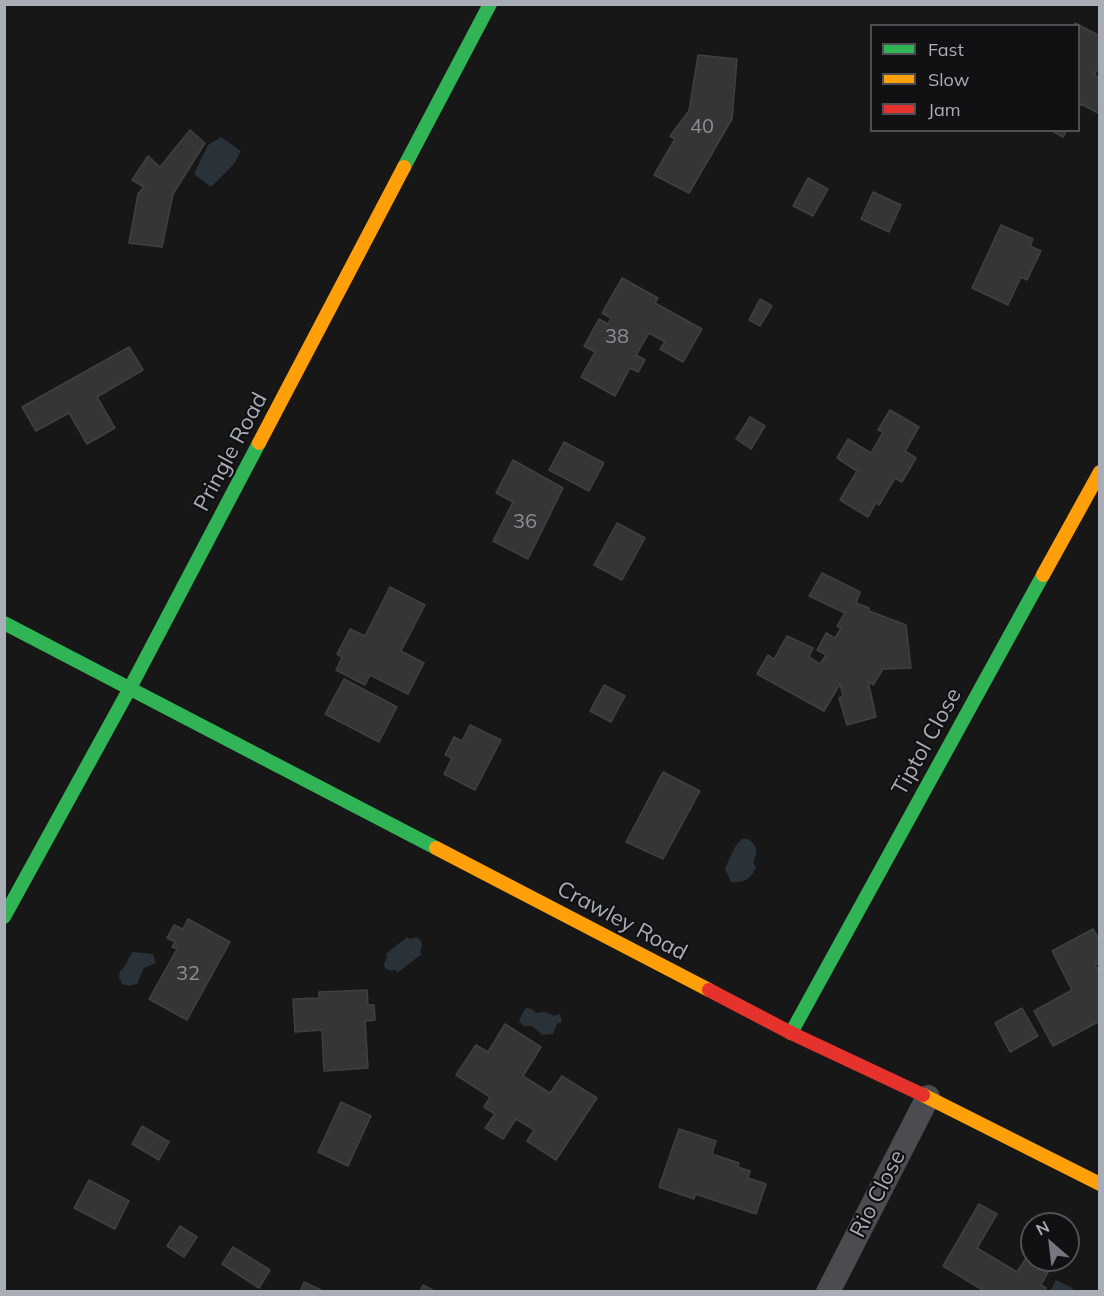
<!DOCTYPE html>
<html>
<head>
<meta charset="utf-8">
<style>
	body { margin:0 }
	#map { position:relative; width:1104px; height:1296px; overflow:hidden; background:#171717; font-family:Mulish,sans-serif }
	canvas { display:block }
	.frame { position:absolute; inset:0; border:6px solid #a8adb8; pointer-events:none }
	.legend { position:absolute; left:870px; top:24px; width:210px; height:108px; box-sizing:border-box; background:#111113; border:2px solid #4d4f55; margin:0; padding:8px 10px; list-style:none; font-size:18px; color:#a8adb8 }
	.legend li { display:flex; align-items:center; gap:12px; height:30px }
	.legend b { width:30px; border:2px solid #4d4f55 }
	.north { position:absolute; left:1020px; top:1212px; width:60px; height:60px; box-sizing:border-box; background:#111113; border:2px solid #4d4f55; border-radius:50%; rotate:332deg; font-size:16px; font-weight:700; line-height:24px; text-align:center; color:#a8adb8 }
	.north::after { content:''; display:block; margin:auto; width:21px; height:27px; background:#757880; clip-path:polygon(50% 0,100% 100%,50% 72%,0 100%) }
</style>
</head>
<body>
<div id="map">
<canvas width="1104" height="1296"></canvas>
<div class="frame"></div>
<ul class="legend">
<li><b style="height:8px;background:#30b455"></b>Fast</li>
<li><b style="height:8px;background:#ff9f0a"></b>Slow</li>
<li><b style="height:8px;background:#e5322d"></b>Jam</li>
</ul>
<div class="north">N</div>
</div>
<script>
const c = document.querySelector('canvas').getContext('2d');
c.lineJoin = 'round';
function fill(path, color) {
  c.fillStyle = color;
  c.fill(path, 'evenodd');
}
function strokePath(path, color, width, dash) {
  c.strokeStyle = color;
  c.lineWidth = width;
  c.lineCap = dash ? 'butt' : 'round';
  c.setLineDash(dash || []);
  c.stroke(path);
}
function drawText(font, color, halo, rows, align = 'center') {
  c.font = font + ' Mulish,sans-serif';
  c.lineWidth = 4.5;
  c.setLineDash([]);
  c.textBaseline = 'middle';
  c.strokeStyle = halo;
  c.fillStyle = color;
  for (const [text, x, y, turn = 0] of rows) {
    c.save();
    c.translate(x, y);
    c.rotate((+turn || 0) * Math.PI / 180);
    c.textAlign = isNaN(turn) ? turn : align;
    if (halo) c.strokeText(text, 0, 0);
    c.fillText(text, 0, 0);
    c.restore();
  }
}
fill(new Path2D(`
	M 221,137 L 241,151 L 234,164 L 211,187 L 194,174 L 208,145 Z
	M 742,839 L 748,839 C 758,845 758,853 753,862 L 756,867 C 752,878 743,884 731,882 L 725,869 C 730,858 733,847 742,839 Z
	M 407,937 L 410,939 L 417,937 C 422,940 423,945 420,952 L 422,954 L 397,973 L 396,970 L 390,971 L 385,968 L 384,964 L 387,957 L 386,954 Z
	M 133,952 L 153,954 L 156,963 L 144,968 L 137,984 L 129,986 L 122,984 L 119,977 L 120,971 C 128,965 127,958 133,952 Z
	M 526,1008 L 532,1009 L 536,1013 L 546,1012 L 554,1016 L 560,1014 L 562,1022 L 557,1024 L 553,1034 L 542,1035 L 532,1026 L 524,1026 L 519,1022 L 522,1014 Z
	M 1056,1280 L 1073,1288 L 1072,1291 L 1050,1291 Z`), '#2a3239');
const building = new Path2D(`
	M 1075,23 L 1100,36 L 1100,65 L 1094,75 L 1100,78 L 1100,114 L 1081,104 L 1078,109 L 1078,26 L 1074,26 Z
	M 698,55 L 737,59 L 732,119 L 689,193 L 654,175 L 675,139 L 670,136 L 689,111 Z
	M 190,130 L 205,143 L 173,194 L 162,247 L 129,243 L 138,194 L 144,187 L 132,180 L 148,156 L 160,167 Z
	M 1050,130 L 1067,130 L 1063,137 Z
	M 808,178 L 828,189 L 813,216 L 793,206 Z
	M 873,192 L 901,205 L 889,232 L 861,219 Z
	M 1001,225 L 1033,239 L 1030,246 L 1041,251 L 1027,280 L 1021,277 L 1008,305 L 972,288 Z
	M 622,278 L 658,298 L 655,303 L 702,329 L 683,362 L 660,349 L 665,342 L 649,333 L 636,355 L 645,360 L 638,372 L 630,368 L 615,396 L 581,377 L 595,352 L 584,346 L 599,319 L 608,324 L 611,318 L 602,313 Z
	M 760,299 L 772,306 L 760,326 L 749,320 Z
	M 129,347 L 143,370 L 97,397 L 115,428 L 87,444 L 69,413 L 36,431 L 22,407 Z
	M 890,410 L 919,427 L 905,451 L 916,458 L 902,482 L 895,478 L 879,505 L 876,503 L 868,517 L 840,500 L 857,471 L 837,458 L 848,439 L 871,453 L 883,432 L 878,430 Z
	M 750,417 L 765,426 L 751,449 L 736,439 Z
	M 564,442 L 604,463 L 589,491 L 549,470 Z
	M 513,460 L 563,488 L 528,559 L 493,541 L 513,502 L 496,493 Z
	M 617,523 L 645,538 L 622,580 L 594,565 Z
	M 822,573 L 860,592 L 856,603 L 869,608 L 869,611 L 906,625 L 911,668 L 883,669 L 873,685 L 868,681 L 876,717 L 847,725 L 839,698 L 843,696 L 840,684 L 824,711 L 757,674 L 768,655 L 774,659 L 787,636 L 813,648 L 809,657 L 820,664 L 826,655 L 817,650 L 826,633 L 835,638 L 841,628 L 837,626 L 845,613 L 809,596 Z
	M 390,587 L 425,605 L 401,651 L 424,663 L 408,694 L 370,675 L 365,685 L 336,670 L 342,657 L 337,654 L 350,629 L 365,636 Z
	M 344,679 L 397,707 L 379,742 L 325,714 Z
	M 604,685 L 625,696 L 611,722 L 590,711 Z
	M 470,725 L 501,740 L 475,790 L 444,774 L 452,758 L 445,755 L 454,737 L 462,741 Z
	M 663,772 L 700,791 L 663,859 L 626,842 Z
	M 188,919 L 230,942 L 187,1020 L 149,999 L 177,949 L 172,947 L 175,942 L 167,938 L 174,925 L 183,929 Z
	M 1093,929 L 1100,941 L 1100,963 L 1095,965 L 1100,973 L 1100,1021 L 1053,1046 L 1034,1011 L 1072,990 L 1052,951 Z
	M 367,990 L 368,1005 L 374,1005 L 375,1020 L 365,1021 L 368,1068 L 324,1071 L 322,1030 L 295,1032 L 293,999 L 319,998 L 319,992 Z
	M 1022,1008 L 1038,1036 L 1010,1052 L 995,1023 Z
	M 505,1024 L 541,1047 L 523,1076 L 550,1093 L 562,1076 L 597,1098 L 556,1160 L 527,1141 L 534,1130 L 516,1119 L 503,1139 L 485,1128 L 495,1114 L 484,1107 L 490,1097 L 456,1075 L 476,1045 L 488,1052 Z
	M 341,1102 L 371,1116 L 348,1166 L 318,1152 Z
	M 142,1126 L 169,1142 L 159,1160 L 132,1144 Z
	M 679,1129 L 716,1141 L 712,1154 L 739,1163 L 738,1167 L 750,1171 L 748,1178 L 766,1184 L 756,1214 L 695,1194 L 694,1199 L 659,1187 Z
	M 89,1180 L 129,1201 L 115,1229 L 74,1208 Z
	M 979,1204 L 997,1214 L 977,1248 L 1017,1272 L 1030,1252 L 1032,1253 L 1032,1260 L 1043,1260 L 1052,1265 L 1041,1285 L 1046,1288 L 1044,1292 L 986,1292 L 943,1266 Z
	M 180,1226 L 197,1237 L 184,1257 L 167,1246 Z
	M 233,1247 L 270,1270 L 259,1288 L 222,1264 Z
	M 304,1282 L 325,1292 L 300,1292 Z
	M 423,1285 L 436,1292 L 419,1292 Z`);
fill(building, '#353536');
strokePath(building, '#3f4043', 1.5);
strokePath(new Path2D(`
	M 828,1292 L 928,1097`), '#4b4c50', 24);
strokePath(new Path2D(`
	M 404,167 L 490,4
	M 4,623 L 436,848
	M 4,917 L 130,688 L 259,443
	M 791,1033 L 1043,575`), '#30b455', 14);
strokePath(new Path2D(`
	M 259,443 L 404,167
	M 1043,575 L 1100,472
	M 436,848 L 709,990
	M 923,1095 L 1100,1184`), '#ff9f0a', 14);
strokePath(new Path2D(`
	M 709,990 L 791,1033 L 923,1095`), '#e5322d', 14);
drawText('20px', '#8b8f98', null, [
	["40",702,127],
	["38",617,337],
	["36",525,522],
	["32",188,974]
]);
drawText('22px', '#a8adb8', '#111113', [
	["Pringle Road",231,452,-62],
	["Tiptol Close",927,742,-61],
	["Crawley Road",622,921,28],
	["Rio Close",878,1194,-63]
]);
</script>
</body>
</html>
